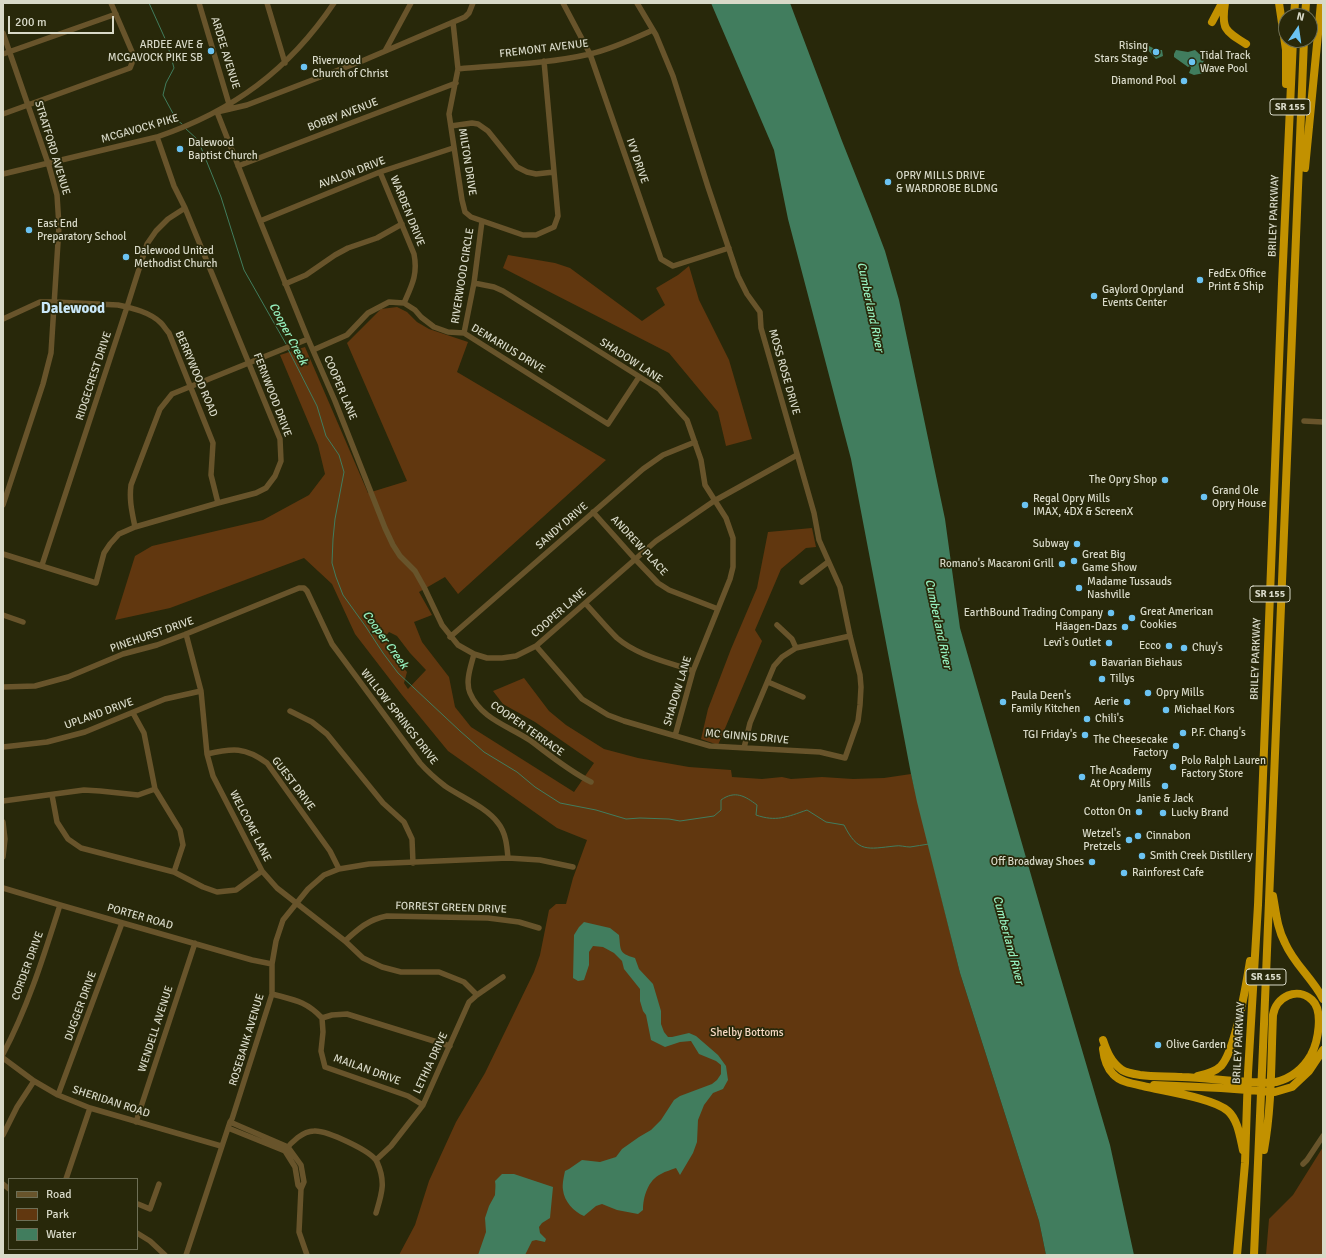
<!DOCTYPE html>
<html>
<head>
<meta charset="utf-8">
<style>
	body { margin:0 }
	#map { position:relative; width:1326px; height:1258px; overflow:hidden; background:#28280a; font-family:Signika,sans-serif }
	canvas { display:block }
	.frame { position:absolute; inset:0; border:4px solid #d8d9c8; pointer-events:none }
	.legend { position:absolute; left:8px; top:1178px; width:130px; height:72px; box-sizing:border-box; background:#28280a; border:1px solid #6e6f56; margin:0; padding:5px 7px; list-style:none; font-size:12px; color:#d8d9c8 }
	.legend li { display:flex; align-items:center; gap:8px; height:20px }
	.legend b { width:20px; border:1px solid #6e6f56 }
	.north { position:absolute; left:1278px; top:8px; width:40px; height:40px; box-sizing:border-box; background:#28280a; border:1px solid #6e6f56; border-radius:50%; rotate:13deg; font-size:11px; font-weight:700; line-height:16px; text-align:center; color:#d8d9c8 }
	.north::after { content:''; display:block; margin:auto; width:14px; height:18px; background:#6bc3f2; clip-path:polygon(50% 0,100% 100%,50% 72%,0 100%) }
	.scale { position:absolute; left:8px; top:16px; width:106px; height:18px; box-sizing:border-box; border:2px solid #d8d9c8; border-top:0; padding-left:5px; font-size:12px; line-height:14px; white-space:nowrap; color:#d8d9c8; -webkit-text-stroke:3px #28280a; paint-order:stroke }
</style>
</head>
<body>
<div id="map">
<canvas width="1326" height="1258"></canvas>
<div class="frame"></div>
<ul class="legend">
<li><b style="height:5px;background:#68542b"></b>Road</li>
<li><b style="height:11px;background:#61370f"></b>Park</li>
<li><b style="height:11px;background:#417d5e"></b>Water</li>
</ul>
<div class="north">N</div>
<div class="scale">200 m</div>
</div>
<script>
const c = document.querySelector('canvas').getContext('2d');
c.lineJoin = 'round';
function fill(path, color) {
  c.fillStyle = color;
  c.fill(path, 'evenodd');
}
function strokePath(path, color, width, dash) {
  c.strokeStyle = color;
  c.lineWidth = width;
  c.lineCap = dash ? 'butt' : 'round';
  c.setLineDash(dash || []);
  c.stroke(path);
}
function drawText(font, color, halo, rows, align = 'center') {
  c.font = font + ' Signika,sans-serif';
  c.lineWidth = 3.5;
  c.setLineDash([]);
  c.textBaseline = 'middle';
  c.strokeStyle = halo;
  c.fillStyle = color;
  for (const [text, x, y, turn = 0] of rows) {
    c.save();
    c.translate(x, y);
    c.rotate((+turn || 0) * Math.PI / 180);
    c.textAlign = isNaN(turn) ? turn : align;
    if (halo) c.strokeText(text, 0, 0);
    c.fillText(text, 0, 0);
    c.restore();
  }
}
fill(new Path2D(`
	M 508,255 L 555,263 L 570,268 L 642,321 L 665,305 L 656,288 L 678,275 L 689,266 L 699,300 L 729,360 L 752,439 L 726,446 L 718,412 L 669,353 L 503,268 Z
	M 397,307 L 407,312 L 417,322 L 429,329 L 468,342 L 457,372 L 606,460 L 458,594 L 445,577 L 419,592 L 432,615 L 414,622 L 422,642 L 449,677 L 455,707 L 471,727 L 574,792 L 594,763 L 535,722 L 503,704 L 493,691 L 524,678 L 549,711 L 566,725 L 604,749 L 638,758 L 689,767 L 731,770 L 732,777 L 762,779 L 782,777 L 791,779 L 822,777 L 853,779 L 884,778 L 911,774 L 960,973 L 1039,1221 L 1046,1255 L 399,1255 L 415,1225 L 429,1181 L 456,1122 L 485,1073 L 534,972 L 540,955 L 549,910 L 556,904 L 566,904 L 573,878 L 587,840 L 557,828 L 448,751 L 402,695 L 355,634 L 332,584 L 304,558 L 170,608 L 115,620 L 135,556 L 152,546 L 263,520 L 309,495 L 325,474 L 318,445 L 280,355 L 305,347 L 368,493 L 407,481 L 347,343 L 381,309 ZM 389,632 L 397,636 L 410,653 L 426,670 L 408,689 L 404,683 L 407,672 L 398,662 L 385,637 Z
	M 812,528 L 816,547 L 806,548 L 781,569 L 755,630 L 762,641 L 718,745 L 701,739 L 708,709 L 731,649 L 757,588 L 768,532 Z
	M 1323,1147 L 1323,1255 L 1266,1255 L 1269,1219 L 1293,1195 Z`), '#61370f');
fill(new Path2D(`
	M 711,3 L 790,3 L 842,141 L 871,214 L 885,251 L 899,300 L 945,519 L 960,628 L 1052,948 L 1110,1145 L 1134,1255 L 1046,1255 L 1039,1221 L 960,973 L 917,802 L 911,774 L 851,459 L 788,219 L 774,150 Z
	M 1149,46 L 1155,49 L 1155,50 L 1162,50 L 1163,56 L 1156,59 L 1146,48 Z
	M 1176,50 L 1188,52 L 1195,50 L 1205,59 L 1202,64 L 1204,73 L 1194,75 L 1189,73 L 1191,68 L 1190,66 L 1188,67 L 1174,57 L 1174,54 Z
	M 584,922 L 610,928 L 619,935 C 621,950 618,953 635,958 L 639,969 L 653,984 L 661,1011 L 661,1024 L 664,1032 L 668,1037 L 672,1037 L 689,1033 L 696,1036 L 718,1055 L 726,1066 L 728,1080 L 723,1089 L 713,1093 L 704,1105 L 698,1120 L 697,1142 L 693,1153 L 680,1175 L 676,1168 C 671,1170 666,1171 661,1174 C 648,1180 643,1197 643,1210 L 638,1214 L 617,1210 L 602,1204 L 596,1206 L 584,1216 C 574,1212 564,1201 563,1190 C 562,1184 564,1176 565,1171 L 569,1169 L 582,1160 L 600,1162 L 616,1157 L 622,1149 L 639,1137 L 651,1130 L 661,1120 L 674,1100 L 680,1096 L 712,1084 L 717,1080 L 721,1074 L 721,1065 L 716,1061 L 699,1054 L 691,1041 L 680,1042 L 665,1047 L 651,1040 L 646,1015 L 643,1011 L 640,1001 L 640,989 L 624,969 L 622,961 L 614,953 L 603,947 L 593,946 L 589,952 L 589,965 L 584,980 L 578,981 L 573,978 L 574,935 L 579,927 Z
	M 502,1174 L 514,1174 L 553,1187 L 550,1218 L 542,1223 L 539,1227 L 540,1233 L 546,1239 L 545,1242 L 536,1240 L 532,1241 L 525,1255 L 478,1255 L 486,1232 L 485,1218 L 489,1206 L 495,1195 C 495,1190 496,1186 495,1181 Z`), '#417d5e');
strokePath(new Path2D(`
	M 149,3 L 167,43 L 174,68 L 166,83 L 163,95 L 176,119 L 182,124
	M 185,128 L 198,140 L 221,197 L 244,270 L 286,344
	M 288,349 L 317,406 L 326,436 L 339,455 L 344,472 L 335,519 L 333,539 L 332,563 L 336,577 L 343,595 L 366,627 L 383,653 L 398,673 L 460,731 L 484,752 L 517,772 L 535,787 L 560,803 L 596,810 L 626,819 L 640,818 L 669,819 L 680,821 L 714,816 L 721,810 L 721,800 C 735,790 745,796 757,805 L 756,815 C 776,822 787,817 807,810 L 826,822 L 844,825 C 858,853 867,849 895,846 C 900,845 905,847 910,847 C 916,846 923,845 929,844`), '#417d5e', 1);
strokePath(new Path2D(`
	M 199,3 L 229,104 L 231,106
	M 267,3 L 285,63
	M 473,3 L 469,13 L 465,17 L 362,61 L 247,105 L 217,112 L 254,206 L 308,339 L 335,401 L 385,528 L 393,545 L 400,556 L 415,571 L 424,587 L 442,625 L 458,645 L 474,654 L 487,658 L 502,658 L 516,656 L 536,646 L 656,541 L 714,501 L 797,455
	M 563,3 L 590,54 L 661,259 L 673,266 L 729,248
	M 453,22 L 458,69 L 449,114 L 462,200 L 465,212 L 471,217 L 523,235 L 536,235 L 554,227 L 558,216 L 544,61
	M 3,33 L 49,166 L 57,195 L 59,226 L 51,353 L 43,384 L 3,505
	M 385,51 L 411,3
	M 3,54 L 116,14
	M 458,69 C 502,65 547,64 590,54 C 612,49 633,39 653,30
	M 3,114 L 130,68 L 132,63 L 133,54 L 111,3
	M 451,126 L 472,123 L 478,124 L 488,131 L 517,167 L 527,172 L 536,174 L 554,172
	M 238,166 L 456,83
	M 380,172 L 414,254 C 418,274 412,285 404,303
	M 3,174 L 157,137 C 233,111 289,70 334,3
	M 260,221 L 380,172 L 453,148
	M 474,283 L 494,287 L 503,291 L 659,389 L 687,420 L 701,460 L 705,485 L 726,518 L 733,538 L 733,567 L 730,579 L 693,671 L 675,736
	M 285,284 L 306,275 L 335,255 L 348,248 L 377,238 L 402,224
	M 3,319 L 40,302 L 55,302 L 118,305 C 132,308 150,312 161,323 C 164,326 166,330 169,333 L 213,443 L 211,475 L 218,503
	M 464,333 L 474,283 L 482,221
	M 313,350 L 347,335 L 368,313 L 389,302 L 404,303 L 415,310 L 421,317 L 434,327 L 448,332 L 464,333 L 608,424 L 639,377
	M 1304,421 L 1323,422
	M 593,512 L 635,559 L 658,583 L 669,590 L 718,609
	M 135,527 C 132,512 129,500 131,485 L 160,409 L 172,394 L 308,339
	M 3,554 L 96,583 L 104,553 L 110,544 L 119,534 L 135,527 L 218,503 L 256,493 L 266,488 L 275,476 L 281,461 L 280,439 L 185,208 L 174,186 L 157,137
	M 42,565 L 127,307 L 147,244 L 156,231 L 168,219 L 185,208
	M 802,582 L 828,562
	M 586,604 C 596,615 606,627 617,638 C 638,656 668,662 693,671
	M 3,615 L 23,622
	M 777,625 L 792,639 L 796,648
	M 186,634 L 201,691 L 207,754 L 213,776 L 262,871 L 277,888 L 345,941 L 363,958 L 382,967 L 401,972 L 439,972 L 464,982 L 477,995
	M 450,637 L 643,469 L 663,455 L 695,442
	M 536,646 L 582,699 L 608,715 L 624,721 L 710,746 L 820,752 L 845,758 L 858,721 L 860,705 L 861,687 L 860,675 L 850,636 L 840,587 L 819,540 L 814,513 L 761,328 L 760,312 L 747,294 L 738,276 L 708,187 L 673,76 L 656,35 L 637,3
	M 474,654 C 471,666 465,681 470,693 C 481,719 509,726 531,741 C 551,756 569,771 591,782
	M 768,682 L 803,697
	M 3,687 L 35,686 L 68,677 L 123,654 L 157,645 L 186,634 L 299,588 L 304,588 L 307,591 L 332,644 L 420,763 C 428,772 436,779 445,786 C 461,797 486,807 498,823 C 506,833 507,846 508,858
	M 290,711 L 312,722 L 327,734 L 383,803 L 404,822 L 412,839 L 413,863
	M 133,713 L 144,733 L 155,789 L 180,830 L 183,845 L 174,872
	M 3,747 L 47,742 L 85,732 L 165,699 L 201,691
	M 744,748 L 750,723 L 774,666 L 782,657 L 796,648 L 850,636
	M 207,754 C 233,748 245,747 267,763 L 330,851 L 339,869
	M 52,795 L 57,822 L 68,839 L 81,848 L 174,872 L 203,887 L 217,892 L 236,890 L 262,871
	M 3,801 L 84,790 L 100,791 L 138,795 L 155,789
	M 3,822 L 5,839 L 3,857
	M 3,888 L 60,905 L 252,960 L 272,964
	M 345,941 C 358,929 369,919 387,916 L 488,918 L 519,922 L 539,928
	M 272,994 C 294,1000 306,1001 322,1018 L 332,1015 L 347,1014 L 450,1046
	M 322,1018 L 323,1032 L 321,1051 L 325,1067 L 408,1096 L 423,1105
	M 3,1054 C 28,1007 44,955 60,905
	M 3,1058 L 34,1081 L 58,1095 L 90,1108 L 221,1146
	M 58,1095 L 122,923
	M 136,1122 L 195,943
	M 230,1122 L 288,1147 L 301,1165 L 304,1182 L 301,1189 L 299,1232 L 307,1255
	M 228,1128 L 285,1151 L 295,1167 L 298,1185 L 301,1189
	M 3,1135 L 17,1107 L 34,1081
	M 285,1151 C 291,1142 303,1131 314,1131 C 326,1130 372,1151 377,1162 C 386,1182 382,1193 376,1213
	M 376,1160 L 391,1146 L 423,1105 L 469,1002 L 477,995 L 503,977
	M 1303,1164 L 1307,1160 L 1323,1136
	M 66,1179 L 90,1108
	M 3,1184 L 9,1189
	M 138,1204 L 150,1209 L 159,1184
	M 137,1233 L 150,1241 L 165,1255
	M 186,1255 L 230,1122 L 232,1119 L 272,994 L 272,964 L 276,941 L 283,920 L 308,889 L 324,875 L 339,869 L 369,864 L 508,858 L 540,860 L 573,867`), '#68542b', 5.5);
strokePath(new Path2D(`
	M 1225,3 C 1221,29 1225,31 1246,44
	M 1279,3 L 1286,50 L 1286,84
	M 1294,16 L 1295,3
	M 1305,16 L 1306,3
	M 1212,22 L 1222,3
	M 1305,168 L 1321,3
	M 1273,896 C 1276,912 1277,928 1285,943 C 1294,964 1313,979 1323,999
	M 1103,1040 C 1107,1052 1111,1062 1122,1070 C 1127,1073 1134,1074 1140,1075 C 1154,1077 1168,1076 1182,1077 C 1205,1078 1229,1081 1252,1082 C 1260,1082 1269,1084 1276,1082 C 1292,1078 1303,1069 1311,1055 C 1318,1042 1324,1011 1312,1000 C 1297,986 1276,997 1273,1015 C 1271,1060 1272,1106 1264,1150
	M 1103,1049 C 1104,1058 1106,1067 1113,1074 C 1120,1082 1133,1084 1143,1086 C 1163,1091 1214,1098 1228,1111 C 1238,1120 1240,1137 1243,1150
	M 1198,1076 C 1206,1074 1215,1072 1221,1066 C 1236,1049 1246,985 1250,961
	M 1154,1085 L 1221,1088 L 1275,1092 L 1292,1087 L 1309,1071 L 1323,1050
	M 1237,1255 L 1245,1163 L 1248,1073 L 1258,905 L 1282,284 L 1293,40
	M 1254,1255 C 1260,1137 1264,1019 1269,901 C 1282,614 1294,327 1304,40`), '#c29100', 8);
for (const [x, y, r, color] of [
	[211,51,4,"#6bc3f2"],
	[1156,52,4,"#6bc3f2"],
	[1192,62,4,"#6bc3f2"],
	[304,67,4,"#6bc3f2"],
	[1184,81,4,"#6bc3f2"],
	[180,149,4,"#6bc3f2"],
	[888,182,4,"#6bc3f2"],
	[29,230,4,"#6bc3f2"],
	[126,257,4,"#6bc3f2"],
	[1200,280,4,"#6bc3f2"],
	[1094,296,4,"#6bc3f2"],
	[1165,480,4,"#6bc3f2"],
	[1204,497,4,"#6bc3f2"],
	[1025,505,4,"#6bc3f2"],
	[1077,544,4,"#6bc3f2"],
	[1074,561,4,"#6bc3f2"],
	[1062,564,4,"#6bc3f2"],
	[1079,588,4,"#6bc3f2"],
	[1111,613,4,"#6bc3f2"],
	[1132,618,4,"#6bc3f2"],
	[1125,627,4,"#6bc3f2"],
	[1109,643,4,"#6bc3f2"],
	[1169,646,4,"#6bc3f2"],
	[1184,648,4,"#6bc3f2"],
	[1093,663,4,"#6bc3f2"],
	[1102,679,4,"#6bc3f2"],
	[1148,693,4,"#6bc3f2"],
	[1003,702,4,"#6bc3f2"],
	[1127,702,4,"#6bc3f2"],
	[1166,710,4,"#6bc3f2"],
	[1087,719,4,"#6bc3f2"],
	[1183,733,4,"#6bc3f2"],
	[1085,735,4,"#6bc3f2"],
	[1176,746,4,"#6bc3f2"],
	[1173,767,4,"#6bc3f2"],
	[1082,777,4,"#6bc3f2"],
	[1165,786,4,"#6bc3f2"],
	[1139,812,4,"#6bc3f2"],
	[1163,813,4,"#6bc3f2"],
	[1138,836,4,"#6bc3f2"],
	[1129,840,4,"#6bc3f2"],
	[1142,856,4,"#6bc3f2"],
	[1092,862,4,"#6bc3f2"],
	[1124,873,4,"#6bc3f2"],
	[1158,1045,4,"#6bc3f2"]
]) {
  const dot = new Path2D();
  dot.arc(x, y, r, 0, 2 * Math.PI);
  c.fillStyle = color;
  c.fill(dot);
  strokePath(dot, '#28280a', 1.5);
}
for (const [x, y, w] of [
	[1290,107,40],
	[1270,594,40],
	[1266,977,40]
]) {
  const box = new Path2D();
  box.roundRect(x - w / 2, y - 8, w, 16, 3);
  c.fillStyle = '#28280a';
  c.fill(box);
  strokePath(box, '#d8d9c8', 1);
}
drawText('bold 10px', '#d8d9c8', null, [
	["SR 155",1290,107],
	["SR 155",1270,594],
	["SR 155",1266,977]
]);
drawText('11px', '#d8d9c8', '#28280a', [
	["ARDEE AVE &",203,45,"right"],
	["MCGAVOCK PIKE SB",203,58,"right"],
	["Rising",1148,46,"right"],
	["Stars Stage",1148,59,"right"],
	["Tidal Track",1200,56],
	["Wave Pool",1200,69],
	["Riverwood",312,61],
	["Church of Christ",312,74],
	["Diamond Pool",1176,81,"right"],
	["Dalewood",188,143],
	["Baptist Church",188,156],
	["OPRY MILLS DRIVE",896,176],
	["& WARDROBE BLDNG",896,189],
	["East End",37,224],
	["Preparatory School",37,237],
	["Dalewood United",134,251],
	["Methodist Church",134,264],
	["FedEx Office",1208,274],
	["Print & Ship",1208,287],
	["Gaylord Opryland",1102,290],
	["Events Center",1102,303],
	["The Opry Shop",1157,480,"right"],
	["Grand Ole",1212,491],
	["Opry House",1212,504],
	["Regal Opry Mills",1033,499],
	["IMAX, 4DX & ScreenX",1033,512],
	["Subway",1069,544,"right"],
	["Great Big",1082,555],
	["Game Show",1082,568],
	["Romano's Macaroni Grill",1054,564,"right"],
	["Madame Tussauds",1087,582],
	["Nashville",1087,595],
	["Great American",1140,612],
	["Cookies",1140,625],
	["EarthBound Trading Company",1103,613,"right"],
	["Häagen-Dazs",1117,627,"right"],
	["Levi's Outlet",1101,643,"right"],
	["Ecco",1161,646,"right"],
	["Chuy's",1192,648],
	["Bavarian Biehaus",1101,663],
	["Tillys",1110,679],
	["Opry Mills",1156,693],
	["Paula Deen's",1011,696],
	["Family Kitchen",1011,709],
	["Aerie",1119,702,"right"],
	["Michael Kors",1174,710],
	["Chili's",1095,719],
	["P.F. Chang's",1191,733],
	["TGI Friday's",1077,735,"right"],
	["The Cheesecake",1168,740,"right"],
	["Factory",1168,753,"right"],
	["Polo Ralph Lauren",1181,761],
	["Factory Store",1181,774],
	["The Academy",1090,771],
	["At Opry Mills",1090,784],
	["Janie & Jack",1165,799,"center"],
	["Cotton On",1131,812,"right"],
	["Lucky Brand",1171,813],
	["Wetzel's",1121,834,"right"],
	["Pretzels",1121,847,"right"],
	["Cinnabon",1146,836],
	["Smith Creek Distillery",1150,856],
	["Off Broadway Shoes",1084,862,"right"],
	["Rainforest Cafe",1132,873],
	["Olive Garden",1166,1045]
], 'left');
drawText('11px', '#d8d9c8', '#28280a', [
	["FREMONT AVENUE",544,49,-7],
	["ARDEE AVENUE",225,53,73],
	["BOBBY AVENUE",343,115,-21],
	["MCGAVOCK PIKE",140,129,-16],
	["STRATFORD AVENUE",52,148,73],
	["IVY DRIVE",637,161,71],
	["MILTON DRIVE",467,162,81],
	["AVALON DRIVE",352,173,-21],
	["WARDEN DRIVE",407,211,68],
	["BRILEY PARKWAY",1274,216,-88],
	["RIVERWOOD CIRCLE",463,276,-81],
	["DEMARIUS DRIVE",508,349,31],
	["SHADOW LANE",631,361,33],
	["MOSS ROSE DRIVE",784,372,74],
	["BERRYWOOD ROAD",196,374,67],
	["RIDGECREST DRIVE",94,376,-72],
	["COOPER LANE",340,388,67],
	["FERNWOOD DRIVE",272,395,69],
	["SANDY DRIVE",562,526,-41],
	["ANDREW PLACE",639,546,47],
	["COOPER LANE",559,613,-41],
	["PINEHURST DRIVE",152,635,-19],
	["BRILEY PARKWAY",1256,659,-88],
	["SHADOW LANE",678,691,-73],
	["UPLAND DRIVE",99,714,-20],
	["WILLOW SPRINGS DRIVE",399,717,52],
	["COOPER TERRACE",527,729,35],
	["MC GINNIS DRIVE",747,737,5],
	["GUEST DRIVE",293,784,53],
	["WELCOME LANE",250,826,63],
	["FORREST GREEN DRIVE",451,908,2],
	["PORTER ROAD",140,917,16],
	["CORDER DRIVE",28,966,-70],
	["DUGGER DRIVE",81,1006,-70],
	["WENDELL AVENUE",156,1029,-72],
	["ROSEBANK AVENUE",247,1040,-73],
	["BRILEY PARKWAY",1239,1043,-87],
	["LETHIA DRIVE",431,1063,-65],
	["MAILAN DRIVE",367,1070,20],
	["SHERIDAN ROAD",111,1102,18]
]);
drawText('11px', '#f7d9c3', '#28280a', [
	["Shelby Bottoms",747,1033]
]);
drawText('italic 12px', '#96f0bf', '#28280a', [
	["Cumberland River",870,307,78],
	["Cooper Creek",288,334,62],
	["Cumberland River",938,624,78],
	["Cooper Creek",385,640,54],
	["Cumberland River",1008,940,75]
]);
drawText('bold 15px', '#cae8f9', '#28280a', [
	["Dalewood",73,309]
]);
</script>
</body>
</html>
